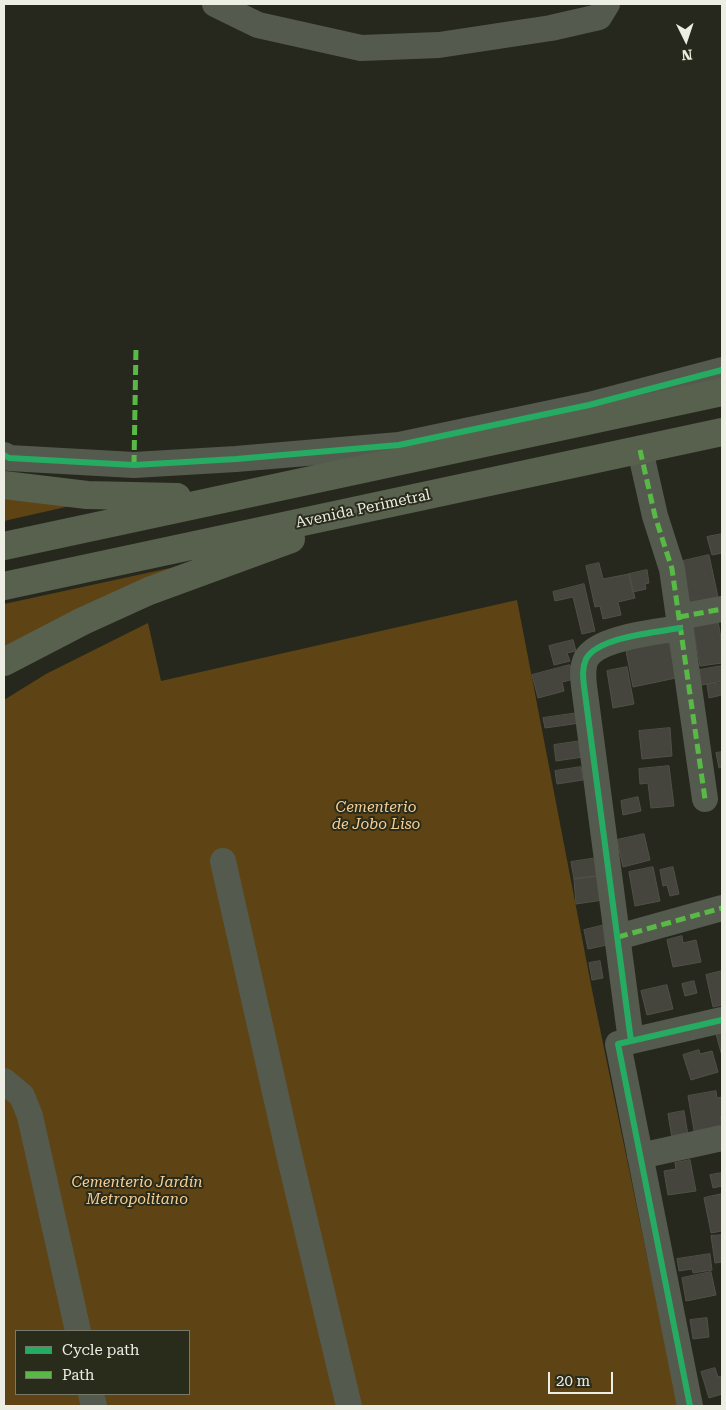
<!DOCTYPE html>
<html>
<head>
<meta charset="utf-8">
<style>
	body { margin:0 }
	#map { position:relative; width:726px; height:1410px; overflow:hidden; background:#26281e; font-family:"Roboto Serif",serif }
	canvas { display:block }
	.frame { position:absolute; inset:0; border:5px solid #ecede3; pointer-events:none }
	.legend { position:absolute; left:15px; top:1330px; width:175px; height:65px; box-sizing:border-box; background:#292b1b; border:1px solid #77796b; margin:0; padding:6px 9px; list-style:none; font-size:15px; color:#ecede3 }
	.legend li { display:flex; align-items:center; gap:10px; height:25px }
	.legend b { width:25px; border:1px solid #77796b }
	.north { position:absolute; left:661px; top:15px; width:50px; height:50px; -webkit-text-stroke:4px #292b1b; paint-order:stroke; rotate:176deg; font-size:14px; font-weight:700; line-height:20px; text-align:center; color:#ecede3 }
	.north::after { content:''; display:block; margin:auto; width:18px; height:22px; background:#ecede3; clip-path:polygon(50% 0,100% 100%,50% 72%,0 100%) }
	.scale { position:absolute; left:548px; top:1372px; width:65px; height:22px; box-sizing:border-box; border:2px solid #ecede3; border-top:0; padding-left:6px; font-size:15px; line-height:18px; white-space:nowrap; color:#ecede3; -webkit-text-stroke:4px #292b1b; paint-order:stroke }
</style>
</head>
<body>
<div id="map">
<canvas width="726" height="1410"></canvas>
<div class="frame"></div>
<ul class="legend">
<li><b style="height:6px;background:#26ab63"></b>Cycle path</li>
<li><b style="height:6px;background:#58b947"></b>Path</li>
</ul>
<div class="north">N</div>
<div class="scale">20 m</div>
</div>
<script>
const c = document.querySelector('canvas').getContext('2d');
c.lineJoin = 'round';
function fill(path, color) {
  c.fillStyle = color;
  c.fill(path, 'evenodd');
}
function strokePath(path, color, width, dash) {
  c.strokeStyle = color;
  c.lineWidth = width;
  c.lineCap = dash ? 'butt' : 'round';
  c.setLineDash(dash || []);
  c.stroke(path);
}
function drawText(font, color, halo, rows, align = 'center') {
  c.font = font + ' "Roboto Serif",serif';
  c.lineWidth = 4;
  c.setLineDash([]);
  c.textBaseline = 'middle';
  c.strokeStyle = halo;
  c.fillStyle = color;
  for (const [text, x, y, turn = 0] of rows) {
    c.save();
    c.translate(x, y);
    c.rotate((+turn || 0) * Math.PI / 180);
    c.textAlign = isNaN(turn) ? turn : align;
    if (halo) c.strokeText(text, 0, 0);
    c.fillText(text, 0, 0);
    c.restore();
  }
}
fill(new Path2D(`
	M 4,495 L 70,506 L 4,521 Z
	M 184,565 L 4,652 L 4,604 Z
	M 517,600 L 593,995 L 678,1406 L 4,1406 L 4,700 L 46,674 L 148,623 L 161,681 ZM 16,1331 L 189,1331 L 189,1394 L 16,1394 Z`), '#5e4414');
const building = new Path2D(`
	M 722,534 L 722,553 L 712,555 L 707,537 Z
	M 709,555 L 718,597 L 689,607 L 679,562 Z
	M 599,563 L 603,579 L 629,574 L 635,598 L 618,602 L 621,615 L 603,619 L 600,606 L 595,607 L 586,566 Z
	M 647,570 L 649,583 L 645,584 L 646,589 L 633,592 L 629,574 Z
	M 584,584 L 595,631 L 582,634 L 573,597 L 555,601 L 553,592 Z
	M 718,621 L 722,644 L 722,663 L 700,666 L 693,626 Z
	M 668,637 L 676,678 L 633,687 L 625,646 Z
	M 573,640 L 576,651 L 567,653 L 570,661 L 554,665 L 549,646 Z
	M 570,665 L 574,679 L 562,682 L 564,691 L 538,698 L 532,675 Z
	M 722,666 L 722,681 L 697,686 L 694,671 Z
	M 627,667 L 634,704 L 613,708 L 607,671 Z
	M 722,683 L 722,695 L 709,698 L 707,685 Z
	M 578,713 L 580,723 L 545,728 L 543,718 Z
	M 670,728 L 672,756 L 642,759 L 639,731 Z
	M 581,741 L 583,757 L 556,761 L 554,745 Z
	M 722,752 L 722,767 L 719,768 L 716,753 Z
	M 669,766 L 674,806 L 651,808 L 648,783 L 640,784 L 639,769 Z
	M 581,767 L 583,780 L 557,784 L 555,771 Z
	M 638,797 L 641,811 L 623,815 L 621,801 Z
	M 644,834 L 650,860 L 623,867 L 617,840 Z
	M 597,858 L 599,876 L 574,879 L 571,862 Z
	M 653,867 L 660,901 L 635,906 L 629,872 Z
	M 673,867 L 679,894 L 670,896 L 667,885 L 663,886 L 660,870 Z
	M 599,876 L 603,900 L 576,904 L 574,879 Z
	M 605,925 L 607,945 L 588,949 L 584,930 Z
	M 682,936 L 683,943 L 696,940 L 701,962 L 673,967 L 667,940 Z
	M 600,961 L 603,978 L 592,980 L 589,963 Z
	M 722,971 L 722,1005 L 713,1007 L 706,975 Z
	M 694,981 L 697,993 L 685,996 L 682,984 Z
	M 667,985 L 673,1009 L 647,1015 L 641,991 Z
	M 722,1032 L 722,1056 L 716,1034 Z
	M 699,1050 L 700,1054 L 712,1051 L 718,1072 L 691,1080 L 683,1055 Z
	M 716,1091 L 717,1098 L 722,1097 L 722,1113 L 720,1114 L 722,1128 L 695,1136 L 688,1096 Z
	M 684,1111 L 688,1135 L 672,1138 L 668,1114 Z
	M 690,1160 L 696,1191 L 668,1195 L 664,1171 L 676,1169 L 675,1163 Z
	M 722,1173 L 722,1186 L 713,1188 L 710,1175 Z
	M 722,1194 L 722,1231 L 711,1233 L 704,1198 Z
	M 722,1235 L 722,1262 L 715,1263 L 711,1236 Z
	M 710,1254 L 712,1270 L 693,1273 L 692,1269 L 679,1271 L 677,1259 Z
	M 711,1272 L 716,1295 L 686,1301 L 682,1278 Z
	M 707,1318 L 709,1337 L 693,1339 L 690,1320 Z
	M 715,1368 L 718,1377 L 722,1376 L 722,1394 L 709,1398 L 701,1372 Z`);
fill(building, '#45453d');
strokePath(building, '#505048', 1);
strokePath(new Path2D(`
	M 215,4 L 258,25 L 361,48 L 439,45 L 551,28 L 599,17 L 607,4
	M 640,450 L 655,516 L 672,569 L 705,799
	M 4,455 L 9,458 L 134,465 L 236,459 L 399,445 L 589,405 L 722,370
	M 679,617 L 722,609
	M 223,861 L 289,1154 L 349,1406
	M 618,937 L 722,908
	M 631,1041 L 584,686 C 583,677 582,668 586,659 C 598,637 657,632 680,628
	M 4,1081 L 22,1096 L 30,1116 L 78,1331
	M 640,1156 L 722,1138
	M 91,1394 L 94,1406
	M 690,1406 L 618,1044 L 722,1020`), '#545b4e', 26);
strokePath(new Path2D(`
	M 4,485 L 87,495 L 177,497
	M 4,546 L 722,392
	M 4,586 L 722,432
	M 4,662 L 83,621 L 149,591 L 291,539`), '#58604e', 28);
strokePath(new Path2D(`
	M 640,450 L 655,516 L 672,569 L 705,799
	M 134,465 L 136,347
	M 679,617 L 722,609
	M 618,937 L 722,908`), '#58b947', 5, [10, 5]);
strokePath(new Path2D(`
	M 4,455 L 9,458 L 134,465 L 236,459 L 399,445 L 589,405 L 722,370
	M 631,1041 L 584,686 C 583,677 582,668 586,659 C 598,637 657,632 680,628
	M 690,1406 L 618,1044 L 722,1020`), '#26ab63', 6);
drawText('15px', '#ecede3', '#292b1b', [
	["Avenida Perimetral",363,509,-12]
]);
drawText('italic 15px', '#f8ce93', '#292b1b', [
	["Cementerio",376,808],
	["de Jobo Liso",376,825],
	["Cementerio Jardín",137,1183],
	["Metropolitano",137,1200]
]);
</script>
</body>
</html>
